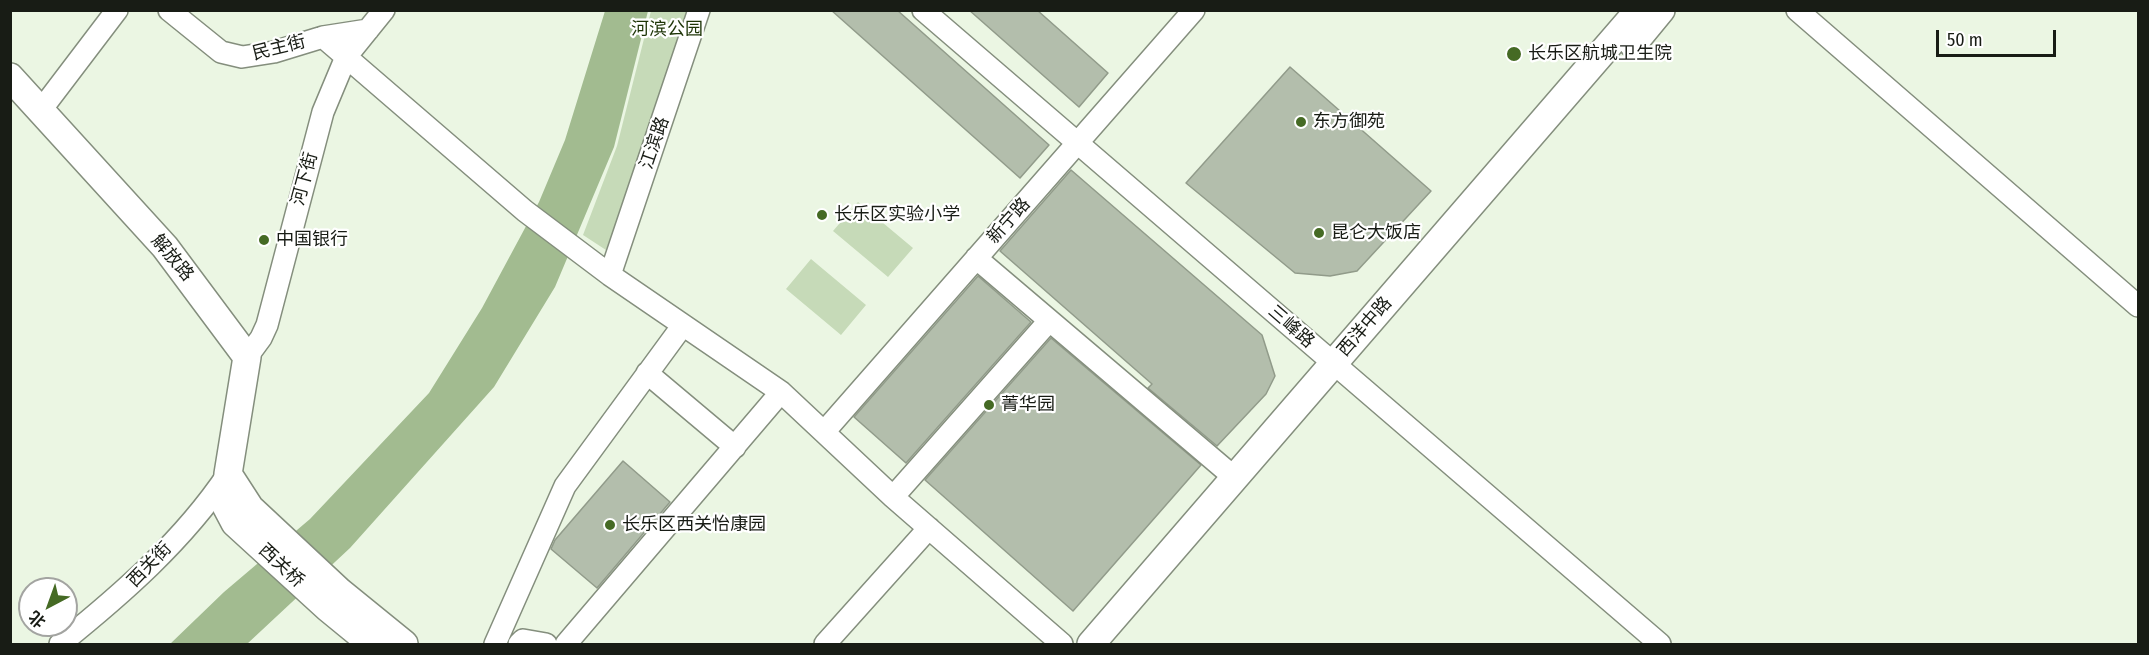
<!DOCTYPE html>
<html>
<head>
<meta charset="utf-8">
<style>
	body { margin:0 }
	#map { position:relative; width:2149px; height:655px; overflow:hidden; background:#ebf6e3; font-family:"Fira Sans Condensed","Noto Sans SC",sans-serif }
	canvas { display:block }
	.frame { position:absolute; inset:0; border:12px solid #181c15; pointer-events:none }
	.north { position:absolute; left:18px; top:577px; width:60px; height:60px; box-sizing:border-box; background:#fff; border:2px solid #a3a4a1; border-radius:50%; rotate:221deg; font-size:16px; font-weight:700; line-height:24px; text-align:center; color:#181c15 }
	.north::after { content:''; display:block; margin:auto; width:21px; height:27px; background:#456a24; clip-path:polygon(50% 0,100% 100%,50% 72%,0 100%) }
	.scale { position:absolute; left:1936px; top:30px; width:120px; height:27px; box-sizing:border-box; border:3px solid #181c15; border-top:0; padding-left:8px; font-size:18px; line-height:21px; white-space:nowrap; color:#181c15; -webkit-text-stroke:4px #fff; paint-order:stroke }
</style>
</head>
<body>
<div id="map">
<canvas width="2149" height="655"></canvas>
<div class="frame"></div>
<div class="north">北</div>
<div class="scale">50 m</div>
</div>
<script>
const c = document.querySelector('canvas').getContext('2d');
c.lineJoin = 'round';
function fill(path, color) {
  c.fillStyle = color;
  c.fill(path, 'evenodd');
}
function strokePath(path, color, width, dash) {
  c.strokeStyle = color;
  c.lineWidth = width;
  c.lineCap = dash ? 'butt' : 'round';
  c.setLineDash(dash || []);
  c.stroke(path);
}
function drawText(font, color, halo, rows, align = 'center') {
  c.font = font + ' "Fira Sans Condensed","Noto Sans SC",sans-serif';
  c.lineWidth = 4.5;
  c.setLineDash([]);
  c.textBaseline = 'middle';
  c.strokeStyle = halo;
  c.fillStyle = color;
  for (const [text, x, y, turn = 0] of rows) {
    c.save();
    c.translate(x, y);
    c.rotate((+turn || 0) * Math.PI / 180);
    c.textAlign = isNaN(turn) ? turn : align;
    if (halo) c.strokeText(text, 0, 0);
    c.fillText(text, 0, 0);
    c.restore();
  }
}
fill(new Path2D(`
	M 651,11 L 696,11 L 606,250 L 583,235 L 617,146 Z
	M 858,202 L 913,248 L 888,277 L 833,231 Z
	M 811,259 L 866,305 L 841,335 L 786,289 Z`), '#c6dab8');
fill(new Path2D(`
	M 605,11 L 648,11 L 614,147 L 555,287 L 494,387 L 350,548 L 247,644 L 170,644 L 224,592 L 310,519 L 429,393 L 482,308 L 539,202 L 565,140 Z`), '#a2bb90');
const building = new Path2D(`
	M 831,10 L 897,10 L 1049,145 L 1020,178 Z
	M 969,10 L 1037,10 L 1108,73 L 1079,107 Z
	M 1290,67 L 1431,191 L 1357,271 L 1330,276 L 1295,273 L 1186,183 Z
	M 1071,170 L 1262,335 L 1275,376 L 1266,394 L 1217,446 L 1148,388 L 1152,384 L 1000,251 Z
	M 978,276 L 1031,322 L 906,463 L 854,417 Z
	M 1051,338 L 1201,465 L 1073,611 L 925,480 Z
	M 623,461 L 670,502 L 597,588 L 551,549 L 555,540 Z`);
fill(building, '#b3beac');
strokePath(building, '#919b8a', 1.5);
const minor = new Path2D(`
	M 169,10 L 221,52 L 242,57 L 274,52 L 323,37 L 368,30
	M 923,10 L 1660,644
	M 1797,10 L 2138,306
	M 323,37 L 525,211 L 610,275 L 781,392 L 893,497 L 1062,644
	M 41,110 L 117,10
	M 976,258 L 1235,478
	M 610,275 L 699,10
	M 247,357 L 261,338 L 267,325 L 323,112 L 346,57 L 384,10
	M 647,373 L 735,447
	M 824,432 L 1194,10
	M 893,497 L 1049,321
	M 60,644 C 122,594 183,541 228,474
	M 495,644 L 565,486 L 683,325
	M 519,644 L 523,640 L 546,644
	M 566,644 L 781,392
	M 825,644 L 929,528`);
const major = new Path2D(`
	M 1633,44 L 1661,10
	M 10,77 L 165,247 L 247,357 L 228,474 L 226,506 L 235,523 L 328,608 L 372,644
	M 228,474 L 250,508 L 340,592 L 404,644
	M 1091,644 L 1639,10`);
strokePath(minor, '#848e7d', 24);
strokePath(major, '#848e7d', 30);
strokePath(minor, '#fff', 21);
strokePath(major, '#fff', 27);
for (const [x, y, r, color] of [
	[1514,54,8,"#456a24"],
	[1301,122,6,"#456a24"],
	[822,215,6,"#456a24"],
	[1319,233,6,"#456a24"],
	[264,240,6,"#456a24"],
	[989,405,6,"#456a24"],
	[610,525,6,"#456a24"]
]) {
  const dot = new Path2D();
  dot.arc(x, y, r, 0, 2 * Math.PI);
  c.fillStyle = color;
  c.fill(dot);
  strokePath(dot, '#fff', 2);
}
drawText('18px', '#1d3406', '#fff', [
	["河滨公园",667,30]
]);
drawText('18px', '#181c15', '#fff', [
	["民主街",279,48,-14],
	["江滨路",655,143,-71],
	["河下街",305,179,-75],
	["新宁路",1009,221,-48],
	["解放路",172,258,50],
	["三峰路",1291,327,41],
	["西洋中路",1365,327,-49],
	["西关街",150,565,-46],
	["西关桥",281,566,43]
]);
drawText('18px', '#181c15', '#fff', [
	["长乐区航城卫生院",1528,54],
	["东方御苑",1313,122],
	["长乐区实验小学",834,215],
	["昆仑大饭店",1331,233],
	["中国银行",276,240],
	["菁华园",1001,405],
	["长乐区西关怡康园",622,525]
], 'left');
</script>
</body>
</html>
